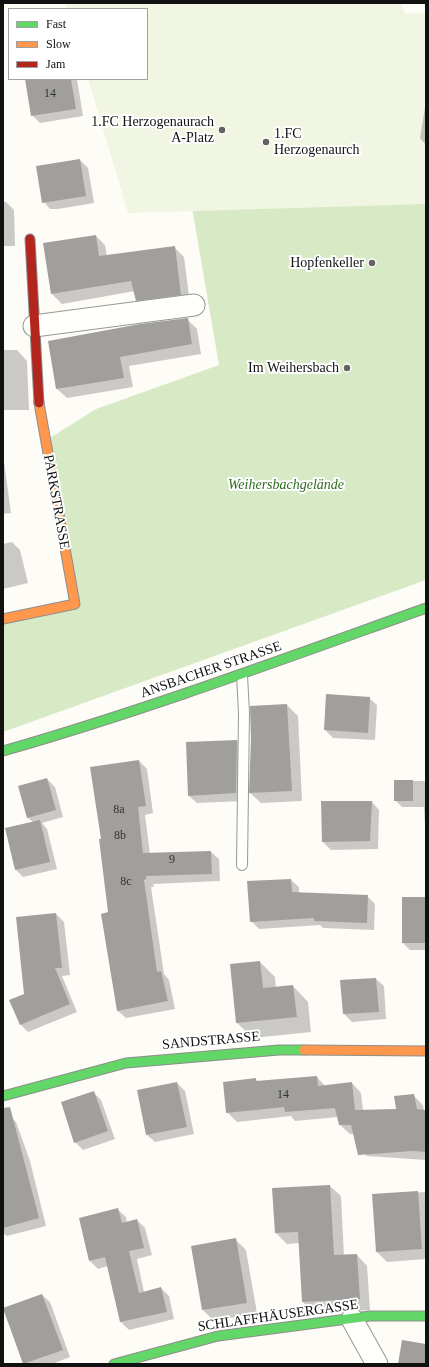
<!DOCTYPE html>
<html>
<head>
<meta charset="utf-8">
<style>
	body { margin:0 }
	#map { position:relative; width:429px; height:1367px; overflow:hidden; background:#fdfcf7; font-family:"Times New Roman",serif }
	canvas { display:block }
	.frame { position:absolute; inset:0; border:4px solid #111; pointer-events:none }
	.legend { position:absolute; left:8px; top:8px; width:140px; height:72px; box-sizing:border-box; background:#fff; border:1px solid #a0a0a0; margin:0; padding:5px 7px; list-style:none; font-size:12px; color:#111 }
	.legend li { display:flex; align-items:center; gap:8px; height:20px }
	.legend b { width:20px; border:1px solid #a0a0a0 }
</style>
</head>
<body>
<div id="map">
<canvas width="429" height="1367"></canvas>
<div class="frame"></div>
<ul class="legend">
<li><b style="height:5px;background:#63d668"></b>Fast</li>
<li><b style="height:5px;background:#ff974d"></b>Slow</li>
<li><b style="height:5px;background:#b3261e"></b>Jam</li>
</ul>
</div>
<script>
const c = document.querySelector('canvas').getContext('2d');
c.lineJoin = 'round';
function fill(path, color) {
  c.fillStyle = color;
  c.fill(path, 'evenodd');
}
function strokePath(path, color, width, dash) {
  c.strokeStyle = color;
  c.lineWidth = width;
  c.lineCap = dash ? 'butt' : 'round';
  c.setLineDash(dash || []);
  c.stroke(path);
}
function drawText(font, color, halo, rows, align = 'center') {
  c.font = font + ' "Times New Roman",serif';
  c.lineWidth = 4;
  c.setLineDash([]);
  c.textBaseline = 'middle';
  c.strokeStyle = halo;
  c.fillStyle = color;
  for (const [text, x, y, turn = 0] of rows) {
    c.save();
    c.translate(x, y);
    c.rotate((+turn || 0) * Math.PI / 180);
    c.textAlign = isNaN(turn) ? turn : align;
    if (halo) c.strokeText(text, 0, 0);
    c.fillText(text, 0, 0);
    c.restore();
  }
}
fill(new Path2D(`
	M 426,150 L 426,580 L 3,732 L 3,619 L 75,604 L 45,441 L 96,409 L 219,365 L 190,196 Z`), '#d8eac5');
fill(new Path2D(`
	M 66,3 L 401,3 L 405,14 L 426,13 L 426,204 L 128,213 L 88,79 L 147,79 L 147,9 L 67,9 Z`), '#f0f6e1');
fill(new Path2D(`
	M 26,79 L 77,79 L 83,116 L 40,123 L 32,115 Z
	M 426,101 L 426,145 L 420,138 Z
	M 80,160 L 88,168 L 94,203 L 58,209 L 50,209 L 43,201 Z
	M 3,202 L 6,202 L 14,210 L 15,246 L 3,246 Z
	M 96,236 L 105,245 L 107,256 L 174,247 L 184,257 L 190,304 L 147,310 L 137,300 L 135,291 L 62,304 L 52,294 Z
	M 187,319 L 197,329 L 201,354 L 129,366 L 133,387 L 67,398 L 57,389 Z
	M 3,350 L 17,350 L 27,361 L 29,410 L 3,410 Z
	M 3,454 L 11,513 L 3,514 Z
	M 12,542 L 20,550 L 28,583 L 3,589 L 3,544 Z
	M 369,698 L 377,705 L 375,740 L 333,738 L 325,730 Z
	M 287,705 L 298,716 L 302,801 L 261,803 L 250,793 Z
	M 237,741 L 245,749 L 244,801 L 197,803 L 189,796 Z
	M 139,761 L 147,769 L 153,813 L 145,815 L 150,854 L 211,852 L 219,859 L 220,881 L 153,884 L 154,887 L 151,887 L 164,974 L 169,980 L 175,1009 L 126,1018 L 118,1011 L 102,839 Z
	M 47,779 L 55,787 L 63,817 L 42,823 L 47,829 L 57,869 L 23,877 L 16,870 L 33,822 L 27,817 Z
	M 395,781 L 426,781 L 426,844 L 424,807 L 402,807 L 395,800 Z
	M 372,802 L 379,810 L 378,849 L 331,850 L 323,842 Z
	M 291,880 L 299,887 L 299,893 L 367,896 L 375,904 L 374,930 L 323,928 L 320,925 L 259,929 L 251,921 L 248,882 Z
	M 426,898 L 426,950 L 410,950 L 403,943 Z
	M 56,914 L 64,922 L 70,975 L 62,976 L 77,1012 L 28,1032 L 20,1024 L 25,995 Z
	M 260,962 L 275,977 L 276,988 L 293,986 L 308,1002 L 311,1032 L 253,1038 L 237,1023 Z
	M 376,979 L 384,986 L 386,1019 L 352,1022 L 344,1014 L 341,981 Z
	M 317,1077 L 325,1086 L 352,1083 L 361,1093 L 363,1111 L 397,1110 L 413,1095 L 423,1105 L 424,1111 L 426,1111 L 426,1160 L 367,1156 L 357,1147 L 354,1134 L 350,1134 L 340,1125 L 338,1117 L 295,1121 L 291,1116 L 237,1122 L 227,1112 L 256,1079 L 258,1082 Z
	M 177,1083 L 185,1091 L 194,1134 L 155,1142 L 147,1135 Z
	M 93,1092 L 101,1100 L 115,1139 L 83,1150 L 75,1142 Z
	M 8,1114 L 16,1122 L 30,1161 L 46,1226 L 7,1236 L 3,1233 L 3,1116 Z
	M 330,1186 L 341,1196 L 344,1256 L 357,1255 L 367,1266 L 370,1310 L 313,1313 L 303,1302 L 299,1243 L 287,1244 L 276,1233 Z
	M 426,1192 L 426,1259 L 387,1262 L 377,1252 L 373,1195 Z
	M 118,1210 L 126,1217 L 127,1223 L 137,1220 L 145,1228 L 152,1255 L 137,1259 L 144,1292 L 161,1288 L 169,1296 L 174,1319 L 129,1330 L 121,1322 L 108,1266 L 98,1269 L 90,1261 L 80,1219 Z
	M 235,1239 L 246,1250 L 257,1313 L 214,1321 L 203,1310 L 192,1247 Z
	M 42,1295 L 50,1302 L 70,1357 L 52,1364 L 24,1364 L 3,1309 Z`), '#0003');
fill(new Path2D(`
	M 25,79 L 71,79 L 76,109 L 31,116 Z
	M 80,159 L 86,196 L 42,203 L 36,166 Z
	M 96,235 L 99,256 L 175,246 L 181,295 L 136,301 L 131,281 L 51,294 L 43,243 Z
	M 188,318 L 192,344 L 120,357 L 124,378 L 56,389 L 48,341 L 140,324 Z
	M 326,694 L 370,697 L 368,733 L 324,730 Z
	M 287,704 L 292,791 L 249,793 L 251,739 L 250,706 Z
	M 237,740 L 236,793 L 188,796 L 186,742 Z
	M 139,760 L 146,806 L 138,807 L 143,853 L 211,851 L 212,874 L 146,876 L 146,879 L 144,880 L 157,972 L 161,971 L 168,1001 L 117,1011 L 101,914 L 108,912 L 99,839 L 101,839 L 90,767 Z
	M 47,778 L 56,810 L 27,818 L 18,786 Z
	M 394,780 L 413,780 L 413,801 L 394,801 Z
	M 321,801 L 372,801 L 370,841 L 322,842 Z
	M 40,820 L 50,862 L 15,870 L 5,828 Z
	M 291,879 L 292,892 L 368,895 L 367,923 L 314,921 L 314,918 L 250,922 L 247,881 Z
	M 402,897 L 426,897 L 426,943 L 402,943 Z
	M 56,913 L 62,968 L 55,968 L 70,1004 L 20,1025 L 9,1000 L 24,994 L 16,917 Z
	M 260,961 L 263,988 L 293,985 L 297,1017 L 236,1023 L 230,964 Z
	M 376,978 L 379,1012 L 343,1014 L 340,980 Z
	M 317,1076 L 318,1086 L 352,1082 L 355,1110 L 396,1109 L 394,1096 L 414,1094 L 417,1109 L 426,1110 L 426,1152 L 413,1151 L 358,1155 L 351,1125 L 339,1125 L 335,1108 L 285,1112 L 284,1107 L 226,1113 L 223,1082 L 256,1078 L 256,1081 Z
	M 177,1082 L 187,1127 L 146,1135 L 137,1090 Z
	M 94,1091 L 108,1131 L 74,1143 L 61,1102 Z
	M 10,1107 L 39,1218 L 3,1228 L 3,1108 Z
	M 330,1185 L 334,1255 L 357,1254 L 360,1299 L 302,1302 L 298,1232 L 275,1233 L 272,1188 Z
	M 418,1191 L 422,1249 L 376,1252 L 372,1194 Z
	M 118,1208 L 122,1223 L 137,1219 L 144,1248 L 129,1251 L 139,1293 L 161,1287 L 167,1312 L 120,1322 L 105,1257 L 89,1261 L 79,1218 Z
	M 236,1238 L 247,1303 L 202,1310 L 191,1246 Z
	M 42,1294 L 63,1350 L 23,1364 L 3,1308 Z
	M 402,1340 L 426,1344 L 426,1364 L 398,1364 Z`), '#a19f9c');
const lane = new Path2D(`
	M 242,865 L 244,713 L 242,675`);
const street = new Path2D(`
	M 34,326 L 194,305
	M 352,1319 L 377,1364`);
const fast = new Path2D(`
	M 3,751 C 146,710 286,658 426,608
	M 3,1096 L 126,1063 L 279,1050 L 304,1050
	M 114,1364 L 218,1336 L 370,1316 L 426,1316`);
const slow = new Path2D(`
	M 3,619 L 75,604 L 39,403
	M 304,1050 L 426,1051`);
const jam = new Path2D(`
	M 30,239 L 39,403`);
strokePath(lane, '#979795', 12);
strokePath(street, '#979795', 23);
strokePath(fast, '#8e8d8b', 11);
strokePath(slow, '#8e8d8b', 11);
strokePath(jam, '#8e8d8b', 11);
strokePath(lane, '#fffffe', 10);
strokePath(street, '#fffffe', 21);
strokePath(fast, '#63d668', 9);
strokePath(slow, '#ff974d', 9);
strokePath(jam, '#b3261e', 9);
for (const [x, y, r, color] of [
	[222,130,4,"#646362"],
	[266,142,4,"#646362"],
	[372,263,4,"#646362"],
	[347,368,4,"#646362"]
]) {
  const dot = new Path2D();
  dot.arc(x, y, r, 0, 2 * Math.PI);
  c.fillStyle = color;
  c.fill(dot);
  strokePath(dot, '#fff', 1.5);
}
drawText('12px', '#353434', null, [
	["14",50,94],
	["8a",119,810],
	["8b",120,836],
	["9",172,860],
	["8c",126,882],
	["14",283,1095]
]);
drawText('14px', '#111', '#fff', [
	["1.FC Herzogenaurach",214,122],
	["A-Platz",214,138],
	["1.FC",274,134,"left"],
	["Herzogenaurch",274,150,"left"],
	["Hopfenkeller",364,263],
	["Im Weihersbach",339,368]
], 'right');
drawText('italic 14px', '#2f6b1f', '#fff', [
	["Weihersbachgelände",286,485]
]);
drawText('14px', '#111', '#fff', [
	["PARKSTRASSE",56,502,80],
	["ANSBACHER STRASSE",211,670,-19],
	["SANDSTRASSE",211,1041,-5],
	["SCHLAFFHÄUSERGASSE",278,1316,-8]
]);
</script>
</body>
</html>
